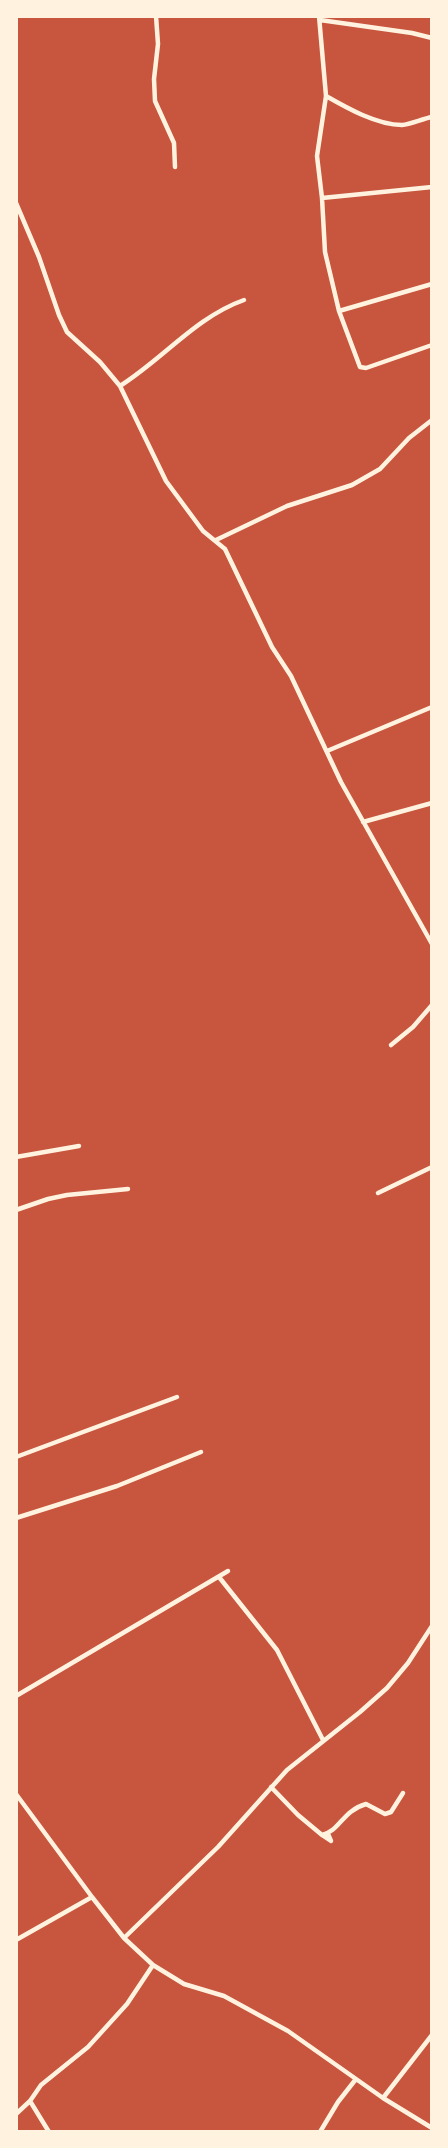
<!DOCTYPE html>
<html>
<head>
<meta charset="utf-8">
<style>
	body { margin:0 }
	#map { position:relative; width:448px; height:2148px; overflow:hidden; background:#c8553d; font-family:"Asap Condensed",sans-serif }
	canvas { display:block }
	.frame { position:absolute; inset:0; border:18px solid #fff3e0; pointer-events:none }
</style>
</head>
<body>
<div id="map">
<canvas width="448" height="2148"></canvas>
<div class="frame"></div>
</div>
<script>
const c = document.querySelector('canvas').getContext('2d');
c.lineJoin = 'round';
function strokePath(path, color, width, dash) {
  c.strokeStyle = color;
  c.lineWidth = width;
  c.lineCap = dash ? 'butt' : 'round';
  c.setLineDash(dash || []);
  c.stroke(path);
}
strokePath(new Path2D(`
	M 156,16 L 158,44 L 154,79 L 155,101 L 174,143 L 175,167
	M 319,16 L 326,96 L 317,156 L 322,198 L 325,252 L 339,311 L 360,367 L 366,368 L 432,345
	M 320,20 L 412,33 L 432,38
	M 326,96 C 347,108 377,125 402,125 C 411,124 422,119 432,117
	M 322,198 L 432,187
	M 16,203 L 39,257 L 59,315 L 67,332 L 100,362 L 120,386 L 166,481 L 203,531 L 225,549 L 272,647 L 291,676 L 341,782 L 432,944
	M 339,311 L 432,284
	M 120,386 C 163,359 196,317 244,300
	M 216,540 L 287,506 L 352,485 L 380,469 L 409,438 L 432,420
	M 327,751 L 432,707
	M 363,822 L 432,803
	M 391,1045 L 413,1027 L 432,1005
	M 16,1157 L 79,1146
	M 378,1193 L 432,1167
	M 16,1210 L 48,1199 L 67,1195 L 128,1189
	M 16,1457 L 177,1397
	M 16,1518 L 117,1486 L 201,1452
	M 219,1577 L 277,1650 L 323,1740
	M 16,1696 L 228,1571
	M 271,1787 L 298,1815 L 322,1835 C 340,1831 342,1811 366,1804 L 385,1814 L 391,1812 L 403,1793
	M 16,1794 L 92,1897 L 124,1938 L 153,1965 L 184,1984 L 224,1996 L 288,2031 L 383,2098 L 432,2128
	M 322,1835 L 331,1841 L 328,1834
	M 124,1938 L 218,1847 L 287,1770 L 360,1712 L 387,1688 L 408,1663 L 432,1626
	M 16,1940 L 92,1897
	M 383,2098 L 432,2035
	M 30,2101 L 49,2132
	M 16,2114 L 30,2101 L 41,2085 L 88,2047 L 127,2004 L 153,1965
	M 320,2132 L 338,2102 L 356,2079`), '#fff3e0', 4.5);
</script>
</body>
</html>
